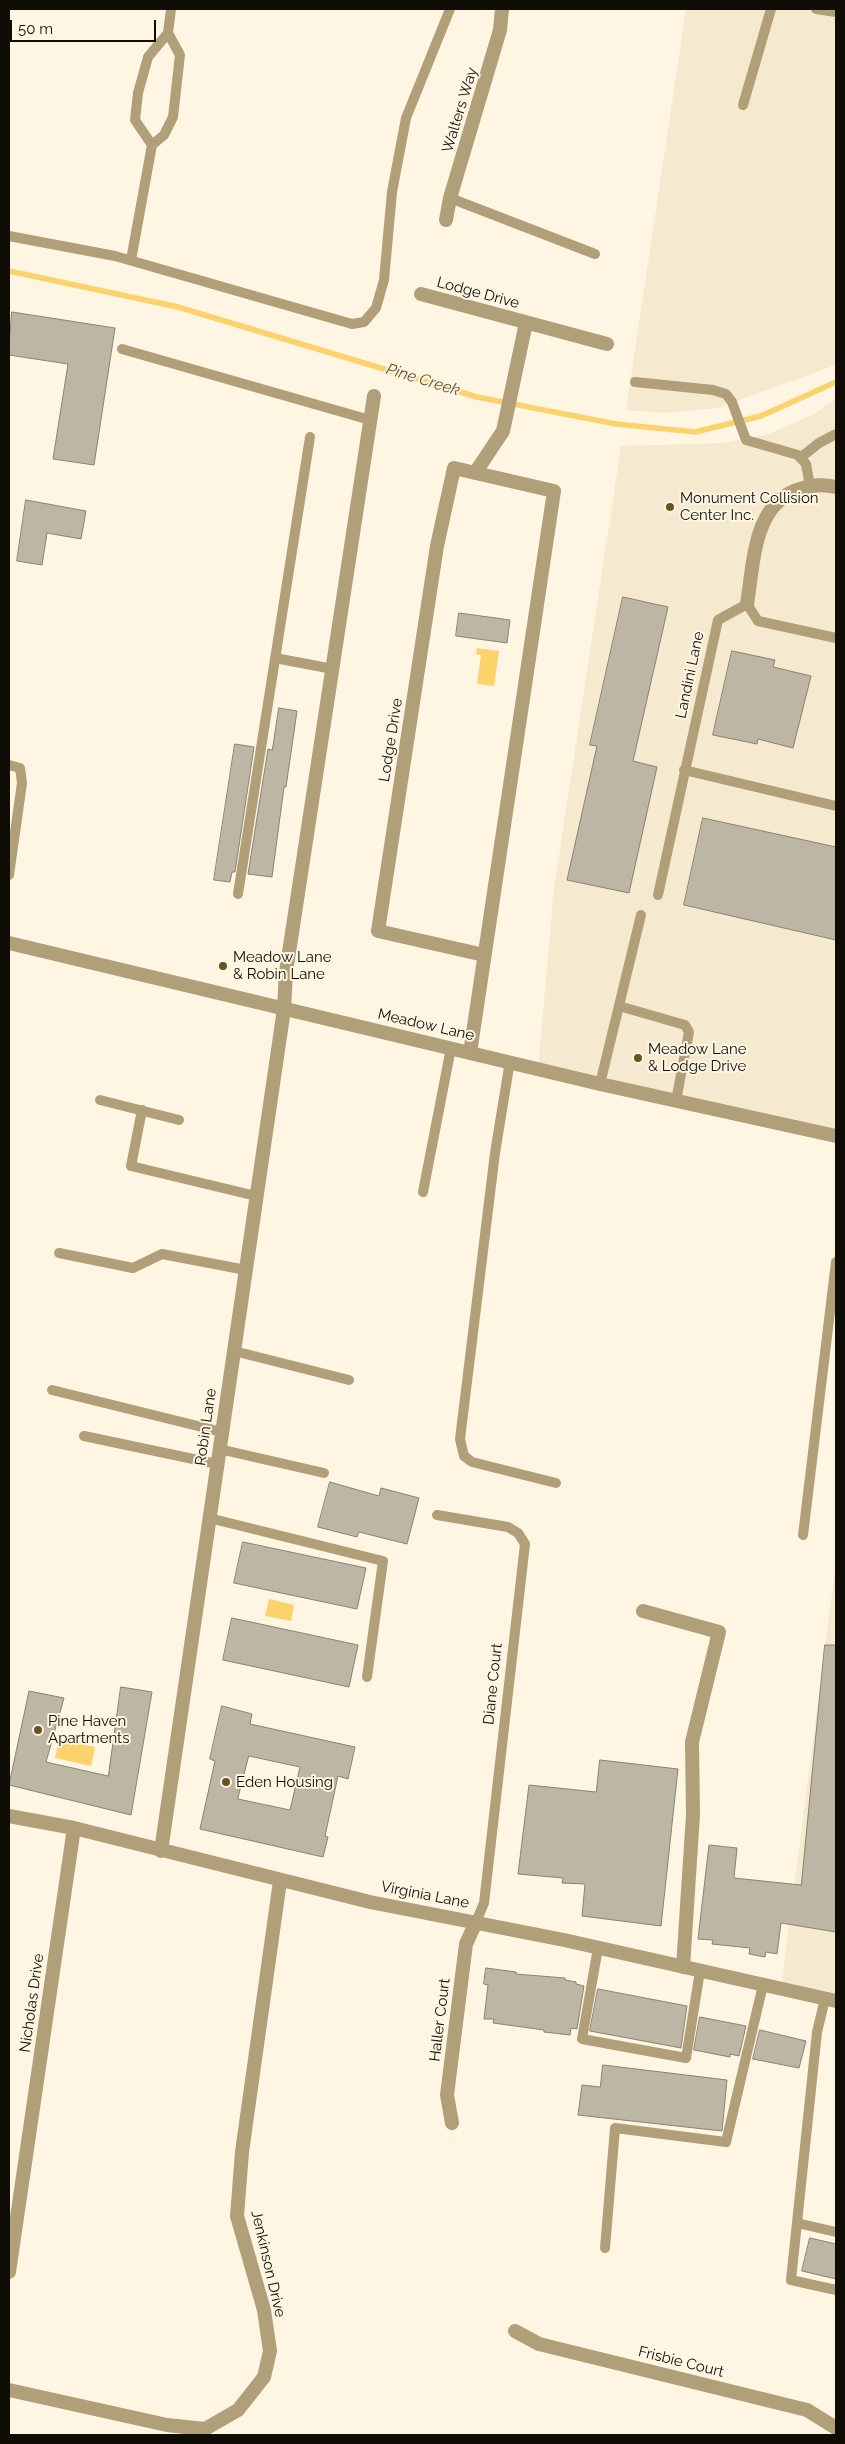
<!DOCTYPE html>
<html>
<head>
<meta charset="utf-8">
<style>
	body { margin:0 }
	#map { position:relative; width:845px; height:2444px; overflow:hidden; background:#fef6e3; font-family:Raleway,sans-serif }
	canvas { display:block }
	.frame { position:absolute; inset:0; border:10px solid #100d07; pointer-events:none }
	.scale { position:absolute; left:10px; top:20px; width:146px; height:22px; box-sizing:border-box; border:2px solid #100d07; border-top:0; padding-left:6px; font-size:15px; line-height:18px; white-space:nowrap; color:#100d07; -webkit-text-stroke:4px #fef6e3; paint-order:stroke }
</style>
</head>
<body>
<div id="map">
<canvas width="845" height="2444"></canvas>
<div class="frame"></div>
<div class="scale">50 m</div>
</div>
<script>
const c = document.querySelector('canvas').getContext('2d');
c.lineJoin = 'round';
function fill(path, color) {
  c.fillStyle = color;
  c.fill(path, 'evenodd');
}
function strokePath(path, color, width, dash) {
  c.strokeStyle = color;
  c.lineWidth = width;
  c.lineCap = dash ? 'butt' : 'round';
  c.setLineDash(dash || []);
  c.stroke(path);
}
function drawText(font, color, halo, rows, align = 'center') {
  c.font = font + ' Raleway,sans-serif';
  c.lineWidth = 4;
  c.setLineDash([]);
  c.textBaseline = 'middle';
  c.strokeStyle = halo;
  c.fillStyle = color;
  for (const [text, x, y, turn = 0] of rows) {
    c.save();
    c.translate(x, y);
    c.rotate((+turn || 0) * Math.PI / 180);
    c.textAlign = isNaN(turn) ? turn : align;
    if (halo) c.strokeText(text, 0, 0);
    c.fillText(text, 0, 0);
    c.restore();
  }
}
fill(new Path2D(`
	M 686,9 L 836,9 L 836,363 L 833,366 L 718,408 L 664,413 L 626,410 Z
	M 836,399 L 836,1136 L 538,1069 L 554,889 L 621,446 L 723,443 L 768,434 L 812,415 Z
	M 836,1562 L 836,2001 L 781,1989 Z`), '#f5ead0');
fill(new Path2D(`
	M 477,648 L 499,651 L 494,686 L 477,684 L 481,655 L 476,654 Z
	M 269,1599 L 294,1605 L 291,1621 L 265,1616 Z
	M 59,1740 L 95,1747 L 91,1766 L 55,1758 Z`), '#fbd26c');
strokePath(new Path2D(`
	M 9,271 L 178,307 L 477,397 L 616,424 L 695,432 L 761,416 L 836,382`), '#fbd26c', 5.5);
const building = new Path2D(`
	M 12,312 L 115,328 L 94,465 L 53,459 L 68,364 L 9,355 Z
	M 26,500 L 86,511 L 81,539 L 47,533 L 42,565 L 17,561 Z
	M 623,597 L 668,607 L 633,761 L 657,767 L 629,893 L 567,880 L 597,746 L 590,745 Z
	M 459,613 L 510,620 L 507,643 L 456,636 Z
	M 732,651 L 775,660 L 773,667 L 811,676 L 793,748 L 758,739 L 757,744 L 713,735 Z
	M 279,708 L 297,711 L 286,787 L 284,787 L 272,877 L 248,874 L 268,749 L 272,750 Z
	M 235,744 L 254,747 L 235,872 L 232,872 L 230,882 L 214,880 Z
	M 703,818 L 836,847 L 836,940 L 684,905 Z
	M 330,1482 L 379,1496 L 381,1488 L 419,1498 L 407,1544 L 359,1532 L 357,1537 L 318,1527 Z
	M 243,1542 L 366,1568 L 357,1609 L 234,1583 Z
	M 232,1618 L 358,1645 L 349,1687 L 223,1660 Z
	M 825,1645 L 836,1645 L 836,1932 L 781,1923 L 777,1954 L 766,1952 L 765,1957 L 749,1954 L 750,1948 L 712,1944 L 713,1940 L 698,1939 L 709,1845 L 737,1848 L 734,1878 L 801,1885 Z
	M 121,1687 L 152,1692 L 131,1815 L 9,1785 L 29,1691 L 64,1698 L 46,1762 L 108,1776 Z
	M 222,1706 L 252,1714 L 250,1724 L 355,1747 L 348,1779 L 338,1776 L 325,1836 L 328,1837 L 323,1857 L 200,1829 L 215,1761 L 210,1759 ZM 249,1756 L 300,1767 L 290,1810 L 238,1799 Z
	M 600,1760 L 678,1769 L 661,1926 L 582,1916 L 585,1884 L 562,1883 L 563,1878 L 518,1874 L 529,1785 L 596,1792 Z
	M 486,1968 L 516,1972 L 516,1974 L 565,1978 L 565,1980 L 576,1982 L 576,1984 L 584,1986 L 577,2029 L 571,2028 L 570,2035 L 544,2032 L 544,2030 L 493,2023 L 494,2019 L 484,2019 L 488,1985 L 484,1984 Z
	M 598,1989 L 687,2006 L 681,2048 L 590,2031 Z
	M 700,2017 L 746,2026 L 739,2056 L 730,2054 L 730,2057 L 694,2050 Z
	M 760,2030 L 806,2041 L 799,2068 L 753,2059 Z
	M 603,2065 L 727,2080 L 722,2131 L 578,2115 L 582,2085 L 600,2087 Z
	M 810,2238 L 836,2244 L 836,2279 L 802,2271 Z`);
fill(building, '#beb6a4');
strokePath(building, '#898271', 1);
strokePath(new Path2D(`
	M 816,9 L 836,12
	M 168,33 L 171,9
	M 743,105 L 771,9
	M 450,198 L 595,254
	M 9,236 L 115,256 L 352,324 L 364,322 L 376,308 L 384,280 L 392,192 L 406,118 L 450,9
	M 131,260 L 152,145 L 164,135 L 173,117 L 180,55 L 168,33 L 148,57 L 138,93 L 135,120 L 152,145
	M 122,349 L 370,420
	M 635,382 L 713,390 L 726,394 L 732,402 L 746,440 L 798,455 L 806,464 L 810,486
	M 800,458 L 819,443 L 836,434
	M 275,658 L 333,669
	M 9,765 L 20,768 L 22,783 L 9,875
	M 684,770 L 836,806
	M 238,894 L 310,437
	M 658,895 L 718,620 L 747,604 L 758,621 L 836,638
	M 619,1006 L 685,1025 L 689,1032 L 676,1101
	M 510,1061 L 495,1153 L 460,1439 L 464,1456 L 472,1462 L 556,1483
	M 600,1084 L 641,915
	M 100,1100 L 179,1120
	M 142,1110 L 131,1166 L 256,1196
	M 423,1192 L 451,1048
	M 59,1253 L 133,1268 L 162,1254 L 246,1270
	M 234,1351 L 349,1380
	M 52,1390 L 222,1432
	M 84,1436 L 217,1464
	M 219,1449 L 324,1473
	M 437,1515 L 508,1527 L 518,1533 L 525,1544 L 484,1903 L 476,1922
	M 209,1518 L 383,1561 L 367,1677
	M 803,1535 L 836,1262
	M 598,1948 L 582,2039 L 686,2058 L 700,1971
	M 825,1999 L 817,2032 L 791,2280 L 836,2290
	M 797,2223 L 836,2232
	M 605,2248 L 615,2128 L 726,2142 L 763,1985`), '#b09f78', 10);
strokePath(new Path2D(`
	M 446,220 L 450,198 L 500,30 L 502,9
	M 421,294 L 607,344
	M 475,473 L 503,431 L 526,323
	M 747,604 C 754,562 753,501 803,488 C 816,485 823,484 836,487
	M 470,1053 L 554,491 L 454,468 L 437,546 L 378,931 L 484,955
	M 643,1611 L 719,1632 L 692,1742 L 693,1815 L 683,1967
	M 9,1816 L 74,1828 L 370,1902 L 564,1940 L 836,2001
	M 161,1851 L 284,1009 L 286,972 L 374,396
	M 452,2123 L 447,2095 L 466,1944 L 476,1922
	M 9,2272 L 74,1828
	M 515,2331 L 539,2344 L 807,2410 L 836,2428
	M 9,2390 L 167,2425 L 205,2429 L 238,2410 L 264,2377 L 270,2351 L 264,2310 L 237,2216 L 242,2152 L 280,1881`), '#b09f78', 14);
strokePath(new Path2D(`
	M 9,943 L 600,1084 L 836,1136`), '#b09f78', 14);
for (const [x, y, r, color] of [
	[670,507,5,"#675321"],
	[223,966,5,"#675321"],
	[638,1058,5,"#675321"],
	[38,1730,5,"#675321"],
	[226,1782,5,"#675321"]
]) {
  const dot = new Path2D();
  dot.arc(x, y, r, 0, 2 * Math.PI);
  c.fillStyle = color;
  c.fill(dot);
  strokePath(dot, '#fef6e3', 2);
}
drawText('15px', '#100d07', '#fef6e3', [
	["Walters Way",460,110,-73],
	["Lodge Drive",478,293,15],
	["Landini Lane",690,675,-78],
	["Lodge Drive",391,740,-81],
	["Meadow Lane",426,1025,13],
	["Robin Lane",206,1427,-82],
	["Diane Court",493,1684,-84],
	["Virginia Lane",425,1895,11],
	["Nicholas Drive",32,2003,-82],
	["Haller Court",440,2020,-83],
	["Jenkinson Drive",268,2264,77],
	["Frisbie Court",681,2362,14]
]);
drawText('15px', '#100d07', '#fef6e3', [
	["Monument Collision",680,498],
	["Center Inc.",680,515],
	["Meadow Lane",233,957],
	["& Robin Lane",233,974],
	["Meadow Lane",648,1049],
	["& Lodge Drive",648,1066],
	["Pine Haven",48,1721],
	["Apartments",48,1738],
	["Eden Housing",236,1782]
], 'left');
drawText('italic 16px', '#645329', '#fef6e3', [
	["Pine Creek",423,380,17]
]);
</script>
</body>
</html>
